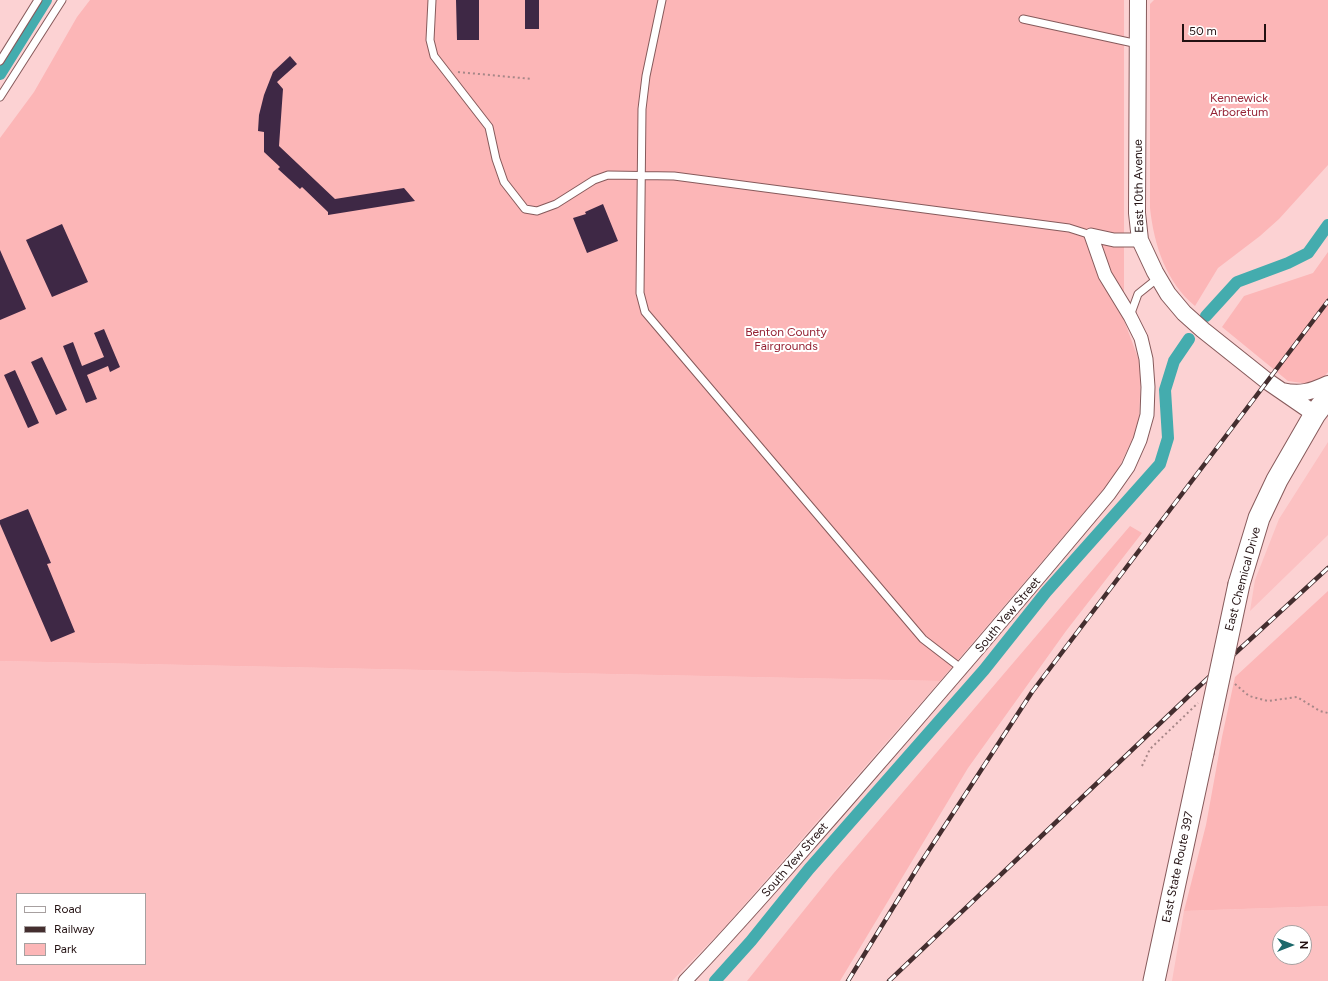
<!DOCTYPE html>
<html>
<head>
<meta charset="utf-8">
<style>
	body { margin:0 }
	#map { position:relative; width:1328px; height:981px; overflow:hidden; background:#fcd2d3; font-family:Figtree,sans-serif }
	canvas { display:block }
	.legend { position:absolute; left:16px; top:893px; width:130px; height:72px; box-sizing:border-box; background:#fff; border:1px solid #a7a0a0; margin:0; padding:5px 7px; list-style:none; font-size:12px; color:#231112 }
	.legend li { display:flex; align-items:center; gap:8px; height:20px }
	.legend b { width:20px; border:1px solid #a7a0a0 }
	.north { position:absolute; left:1272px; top:925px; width:40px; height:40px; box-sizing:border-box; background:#fff; border:1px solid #a7a0a0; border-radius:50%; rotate:90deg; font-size:11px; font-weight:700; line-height:16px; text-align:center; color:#231112 }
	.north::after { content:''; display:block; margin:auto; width:14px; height:18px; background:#1c696b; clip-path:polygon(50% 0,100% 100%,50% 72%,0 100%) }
	.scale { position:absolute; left:1182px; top:24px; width:84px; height:18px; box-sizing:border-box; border:2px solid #231112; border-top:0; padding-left:5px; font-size:12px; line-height:14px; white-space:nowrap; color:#231112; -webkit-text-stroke:3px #fff; paint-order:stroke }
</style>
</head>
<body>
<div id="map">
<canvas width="1328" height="981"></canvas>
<ul class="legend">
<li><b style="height:5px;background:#fff"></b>Road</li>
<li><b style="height:5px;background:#442e2f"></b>Railway</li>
<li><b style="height:11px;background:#fcb6b7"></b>Park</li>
</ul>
<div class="north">N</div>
<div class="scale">50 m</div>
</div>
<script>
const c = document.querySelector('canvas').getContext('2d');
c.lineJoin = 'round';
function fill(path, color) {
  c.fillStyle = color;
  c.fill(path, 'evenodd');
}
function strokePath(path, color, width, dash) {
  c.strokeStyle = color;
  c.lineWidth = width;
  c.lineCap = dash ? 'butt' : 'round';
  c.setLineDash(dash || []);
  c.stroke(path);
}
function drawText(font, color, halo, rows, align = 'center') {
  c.font = font + ' Figtree,sans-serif';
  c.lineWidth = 4;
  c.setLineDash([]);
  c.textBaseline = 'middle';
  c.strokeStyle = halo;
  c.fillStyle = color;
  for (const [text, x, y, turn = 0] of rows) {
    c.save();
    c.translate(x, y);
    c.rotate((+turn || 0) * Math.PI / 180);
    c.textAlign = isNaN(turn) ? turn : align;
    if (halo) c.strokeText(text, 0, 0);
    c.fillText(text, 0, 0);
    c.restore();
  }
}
fill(new Path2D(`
	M 1328,442 L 1328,535 L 1250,611 L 1255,580 L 1279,519 Z
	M 0,661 L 940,681 L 723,929 L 672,981 L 0,981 ZM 17,894 L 145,894 L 145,964 L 17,964 Z
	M 1328,906 L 1328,981 L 1172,981 L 1184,911 ZM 1280,933 L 1304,933 L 1304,957 L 1280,957 Z`), '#fcc1c2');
fill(new Path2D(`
	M 90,0 L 1124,0 L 1124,320 L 1141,366 L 1139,425 L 1115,476 L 940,681 L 0,661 L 0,138 L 34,92 L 77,17 Z
	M 1154,0 L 1328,0 L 1328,165 L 1279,219 L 1260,236 L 1218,268 L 1195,306 C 1166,282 1154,245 1150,208 L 1150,4 Z
	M 1328,252 L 1328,372 L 1323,378 L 1309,384 L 1288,381 L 1222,327 L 1244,296 L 1313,273 Z
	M 1130,526 L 1142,533 L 1066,631 L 968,768 L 840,981 L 747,981 L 833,874 Z
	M 1328,591 L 1328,906 L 1184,911 L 1206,825 L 1222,737 L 1235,677 Z`), '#fcb6b7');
strokePath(new Path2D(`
	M 0,74 L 46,0
	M 1206,316 L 1237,282 L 1288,263 L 1308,253 L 1328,225
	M 715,981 L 751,941 L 809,869 L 984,670 L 1046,592 L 1160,464 L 1168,438 L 1165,390 L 1174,361 L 1189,339`), '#44acae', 12);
fill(new Path2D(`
	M 456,0 L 479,0 L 479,40 L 457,40 Z
	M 525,0 L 539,0 L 539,29 L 525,29 Z
	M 290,56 L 297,64 L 277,82 L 283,89 L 279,146 L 335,199 L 404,188 L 415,201 L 328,215 L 328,212 L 302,187 L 300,189 L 278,169 L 280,167 L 264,152 L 264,132 L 258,131 L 259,115 L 264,95 L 273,72 Z
	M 603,204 L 618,241 L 587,253 L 573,218 L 586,214 L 585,212 Z
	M 62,224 L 88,282 L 52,297 L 26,240 Z
	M 0,250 L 26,309 L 0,320 Z
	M 104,329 L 120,367 L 110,372 L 108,366 L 87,375 L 97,399 L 86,403 L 63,346 L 73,342 L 82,366 L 104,357 L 94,333 Z
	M 42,357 L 67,410 L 56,415 L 31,362 Z
	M 15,370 L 39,423 L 28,428 L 4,375 Z
	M 28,509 L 51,563 L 47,564 L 75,632 L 51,642 L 0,524 L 0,520 Z`), '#3e2845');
const service = new Path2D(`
	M 432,0 L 430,40 L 434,56 L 489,127 L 496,159 L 504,182 L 525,209 L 537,211 L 556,204 L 594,180 L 608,175 L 674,176 L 1069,228 L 1091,235
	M 662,0 L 646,76 L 642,109 L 640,293 L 645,312 L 923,639 L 962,669
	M 1023,19 L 1138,44
	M 0,61 L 38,0
	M 0,97 L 62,0
	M 1130,316 L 1138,294 L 1158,278`);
const minor = new Path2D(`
	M 685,981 C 740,924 791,864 843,805 C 933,702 1022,598 1109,494 L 1128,467 L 1140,440 L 1147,415 L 1148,387 L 1146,359 L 1141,338 L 1130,316 L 1105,275 L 1091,235 L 1114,240 L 1140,240`);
const tertiary = new Path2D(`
	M 1138,0 L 1137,213 L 1140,240 L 1155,272 L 1168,294 L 1184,313 L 1203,330 L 1267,381 L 1315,414
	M 1282,391 C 1300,395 1311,392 1328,384`);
const primary = new Path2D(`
	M 1239,584 L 1259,518 L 1277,480 L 1315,414 L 1328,397
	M 1154,981 L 1203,753`);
strokePath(service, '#865a5b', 9);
strokePath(minor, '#865a5b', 15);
strokePath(tertiary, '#865a5b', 18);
strokePath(primary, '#865a5b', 23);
strokePath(new Path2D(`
	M 458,72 L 532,79
	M 1235,684 L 1249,696 L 1268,701 L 1297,697 L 1320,711 L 1328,713
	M 1142,766 L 1150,749 L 1198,703`), '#a78788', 2, [2, 3]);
strokePath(service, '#fff', 7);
strokePath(minor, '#fff', 13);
strokePath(tertiary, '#fff', 16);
strokePath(primary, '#fff', 21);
const rail = new Path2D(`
	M 848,981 L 918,867 L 1032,692 L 1328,301
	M 889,981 L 1194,691 L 1328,568`);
strokePath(rail, '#442e2f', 4.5);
strokePath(rail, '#fff', 3, [9]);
const primaryBridge = new Path2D(`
	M 1203,753 L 1239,584`);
strokePath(primaryBridge, '#865a5b', 23, []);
strokePath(primaryBridge, '#fff', 21);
drawText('12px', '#952234', '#fff', [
	["Kennewick",1239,98],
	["Arboretum",1239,112],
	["Benton County",786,332],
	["Fairgrounds",786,346]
]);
drawText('12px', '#231112', '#fff', [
	["East 10th Avenue",1139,186,-91],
	["East Chemical Drive",1243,579,-75],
	["South Yew Street",1008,615,-50],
	["South Yew Street",795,860,-49],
	["East State Route 397",1178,867,-78]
]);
</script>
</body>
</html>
